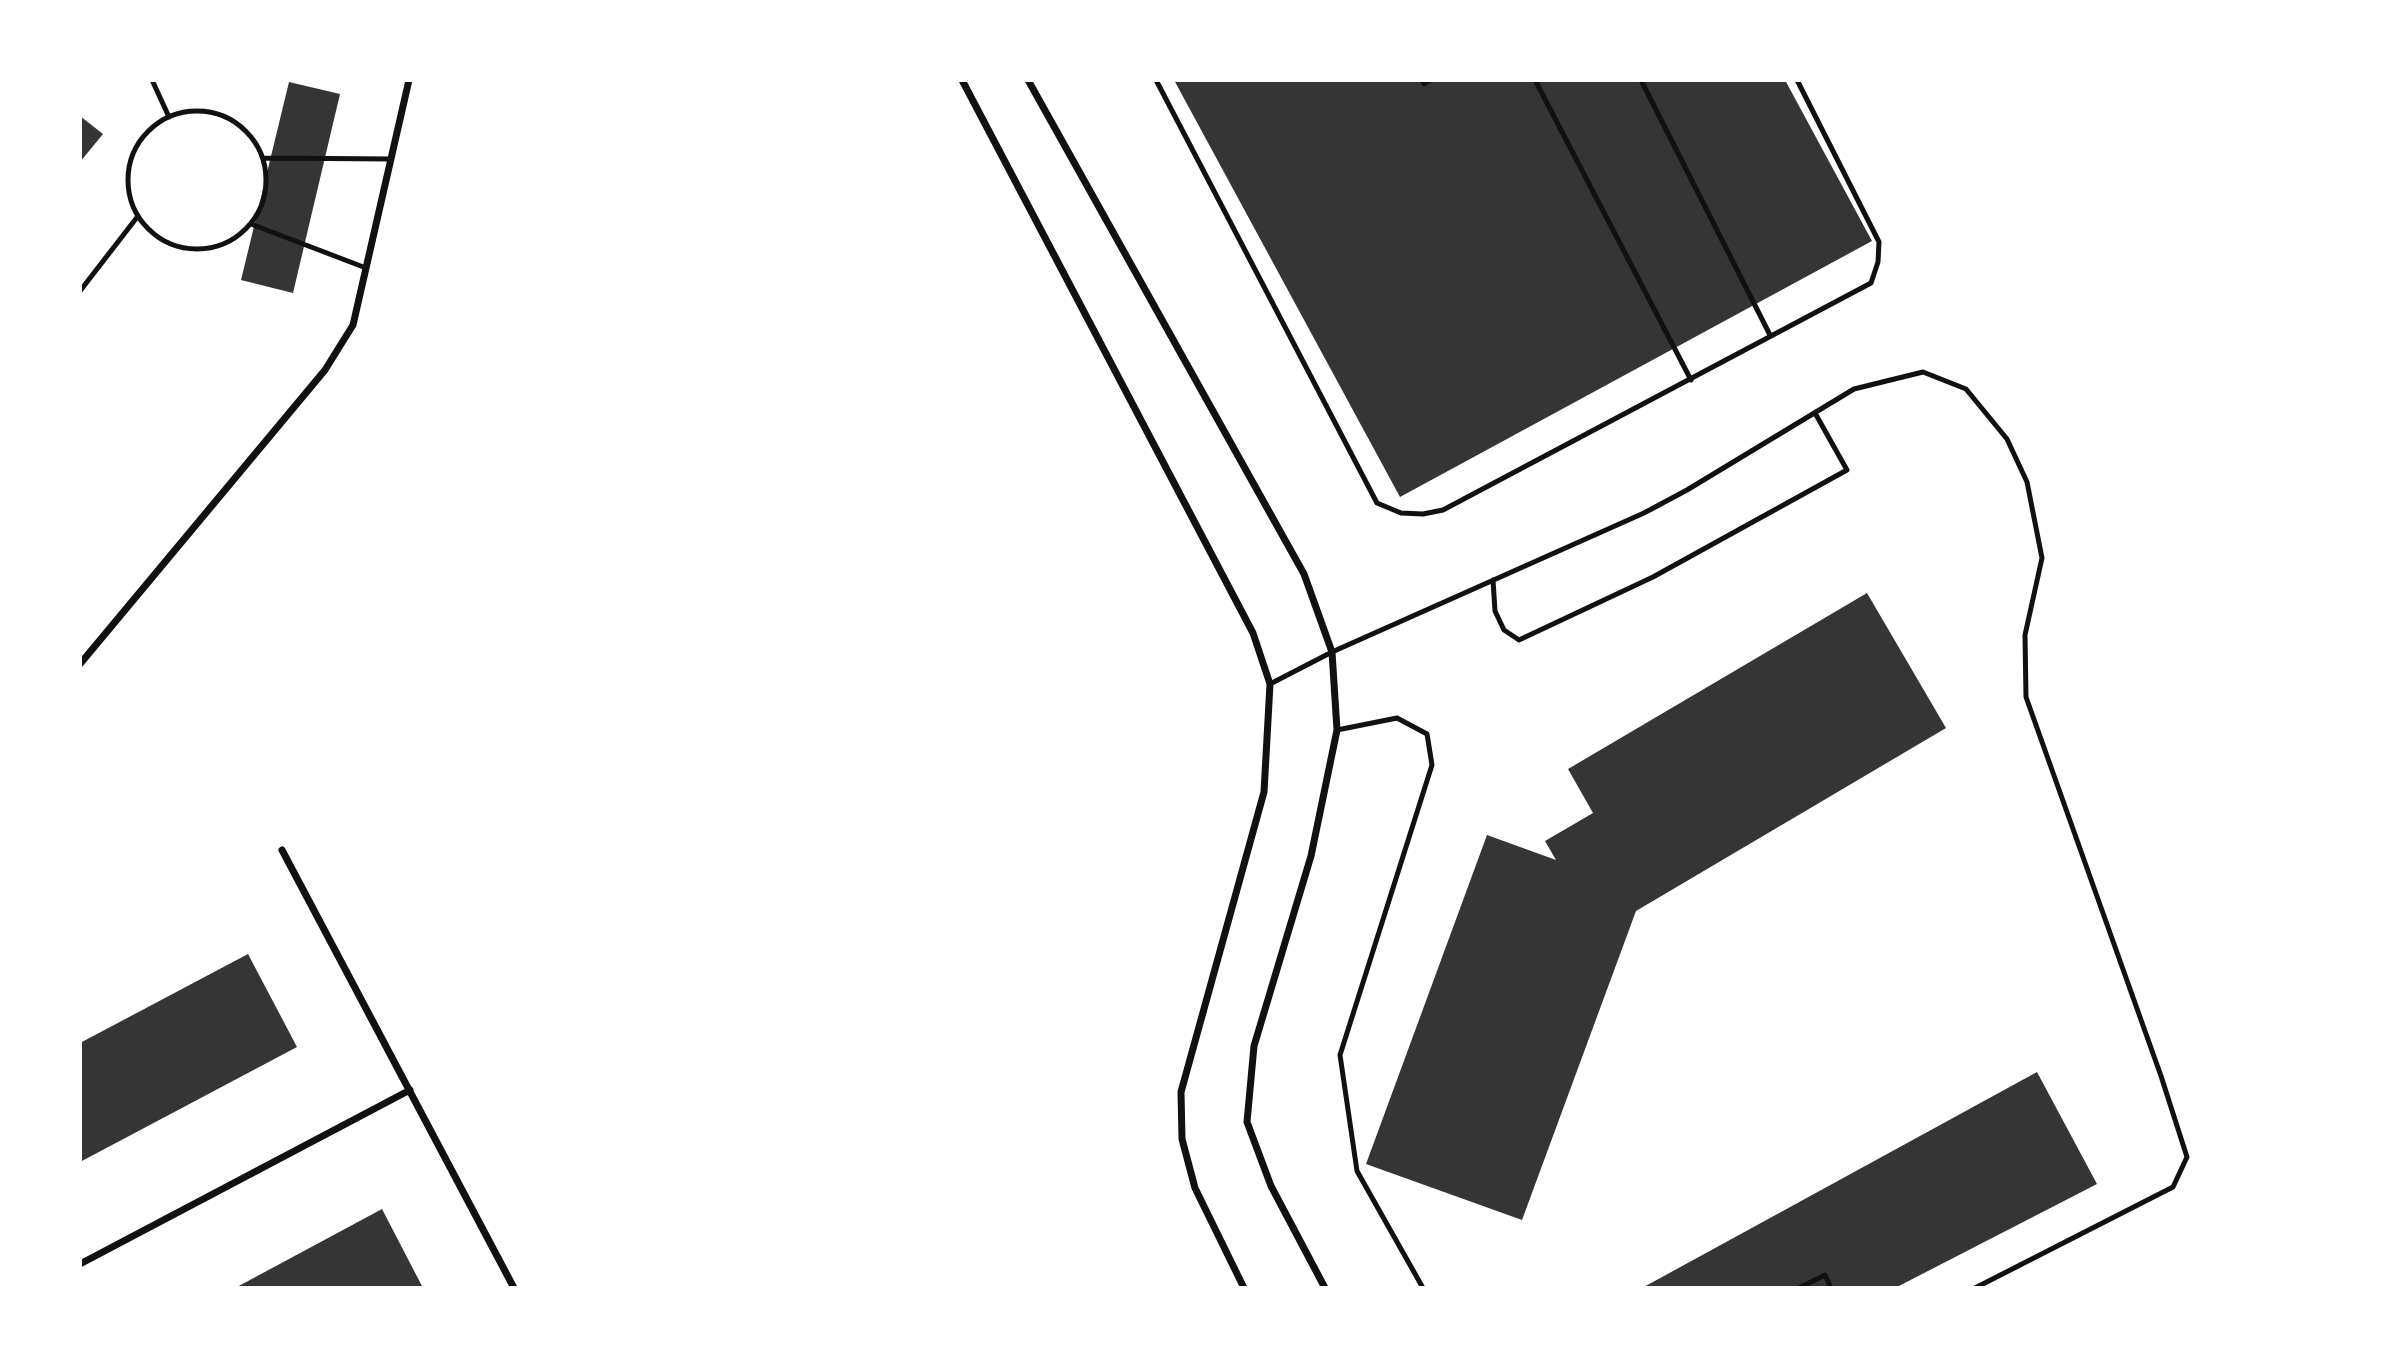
<!DOCTYPE html>
<html>
<head>
<meta charset="utf-8">
<style>
  body { margin:0 }
  #map { position:relative; width:2400px; height:1368px; overflow:hidden; background:#fff; font-family:"Noto Sans",sans-serif }
  canvas { display:block }
  .frame { position:absolute; inset:0; border:82px solid #fff; pointer-events:none }
</style>
</head>
<body>
<div id="map">
<canvas width="2400" height="1368"></canvas>
<div class="frame"></div>
</div>
<script>
const ctx = document.querySelector('canvas').getContext('2d');
ctx.lineJoin = 'round';
function fillPath(path, color) { ctx.fillStyle = color; ctx.fill(path, 'evenodd'); }
const poly = rows => new Path2D(rows.map(r => 'M' + r).join(''));
function strokePath(path, color, width, dash) { ctx.strokeStyle = color; ctx.lineWidth = width; ctx.lineCap = dash ? 'butt' : 'round'; ctx.setLineDash(dash || []); ctx.stroke(path); }
fillPath(poly([
  [1174,80,1785,80,1872,241,1400,497],
  [289,82,340,94,293,293,241,280],
  [80,116,103,134,80,162],
  [1867,593,1946,728,1636,911,1522,1220,1366,1164,1487,835,1556,860,1545,841,1593,813,1568,769],
  [248,954,297,1047,80,1162,80,1043],
  [2037,1072,2097,1184,1895,1288,1642,1288],
  [382,1209,423,1288,235,1288]
]), '#353535');
strokePath(poly([
  [152,80,169,117],
  [1156,80,1377,503,1401,513,1423,514,1443,510,1871,283,1878,262,1879,242,1797,80],
  [1422,80,1424,84,1430,80],
  [1535,80,1691,380],
  [1641,80,1770,335],
  '128 180a69 69 0 1 1 138 0a69 69 0 1 1-138 0Z',
  [264,158,391,159],
  [251,224,366,268],
  [80,291,138,216],
  [1493,580,1495,611,1504,630,1519,640,1653,577,1847,470,1815,413],
  [1270,684,1332,652,1644,513,1687,490,1854,389,1923,372,1966,389,2007,439,2027,482,2042,558,2025,635,2026,697,2161,1076,2187,1157,2173,1187,1975,1288],
  [1337,730,1397,718,1427,734,1432,765,1340,1055,1357,1171,1423,1288],
  [1799,1288,1825,1275,1831,1288]
]), '#111', 5);
strokePath(poly([
  [962,80,1253,633,1270,684,1264,792,1181,1092,1182,1139,1195,1188,1244,1288],
  [1028,80,1304,574,1332,652,1337,730,1311,856,1254,1046,1247,1122,1271,1186,1325,1288],
  [80,664,325,370,353,325,409,80],
  [282,850,514,1288],
  [80,1264,410,1090]
]), '#111', 7);
</script>
</body>
</html>
